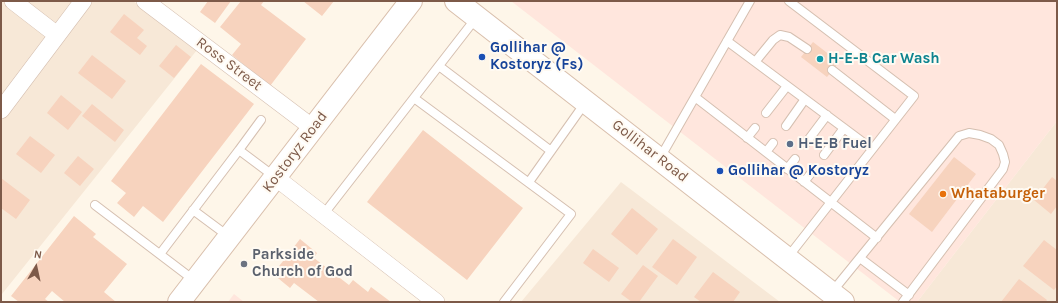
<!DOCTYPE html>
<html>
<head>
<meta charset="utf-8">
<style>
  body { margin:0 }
  #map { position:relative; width:1058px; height:303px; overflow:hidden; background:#fef6e9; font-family:Karla,sans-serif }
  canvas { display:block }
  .frame { position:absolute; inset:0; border:2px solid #7d5a49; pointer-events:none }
  .north { position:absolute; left:16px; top:247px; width:40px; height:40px; -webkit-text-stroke:3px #fffaf2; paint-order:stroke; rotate:9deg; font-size:11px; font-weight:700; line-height:16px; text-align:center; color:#7d5a49 }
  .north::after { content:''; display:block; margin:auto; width:14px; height:18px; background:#7d5a49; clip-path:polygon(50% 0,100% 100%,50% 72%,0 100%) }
</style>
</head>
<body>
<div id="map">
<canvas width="1058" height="303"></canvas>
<div class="frame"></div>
<div class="north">N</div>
</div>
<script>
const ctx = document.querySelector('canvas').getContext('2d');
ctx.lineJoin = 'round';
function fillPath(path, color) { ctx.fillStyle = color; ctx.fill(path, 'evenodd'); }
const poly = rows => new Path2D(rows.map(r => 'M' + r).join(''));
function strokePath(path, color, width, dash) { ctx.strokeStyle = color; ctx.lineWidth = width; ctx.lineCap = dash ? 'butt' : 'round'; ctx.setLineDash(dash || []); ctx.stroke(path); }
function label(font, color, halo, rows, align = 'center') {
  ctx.font = font + ' Karla,sans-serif'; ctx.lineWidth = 4; ctx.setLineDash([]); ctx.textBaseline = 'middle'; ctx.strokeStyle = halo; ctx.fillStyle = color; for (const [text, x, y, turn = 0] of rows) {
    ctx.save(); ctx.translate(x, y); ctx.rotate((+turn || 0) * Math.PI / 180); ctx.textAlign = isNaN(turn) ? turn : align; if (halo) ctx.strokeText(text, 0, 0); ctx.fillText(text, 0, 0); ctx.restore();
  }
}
fillPath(poly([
  [1,1,133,1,197,50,2,294,1,293],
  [1057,121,1057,302,917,302],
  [621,182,780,302,521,302]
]), '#f7e8d7');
fillPath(poly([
  [511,1,1057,1,1057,121,917,302,900,302],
  [234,294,244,302,228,302]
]), '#ffe6dd');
fillPath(poly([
  [208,1,231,1,215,23,200,12],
  [241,1,264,1,261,5,306,39,270,86,232,55,241,44,220,27],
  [303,1,334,1,322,16],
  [124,14,144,30,137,38,147,46,140,55,110,32],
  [813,42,839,62,827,77,801,57],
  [176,45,191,57,174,78,159,66],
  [92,55,126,81,112,99,78,73],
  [201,64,254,104,163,222,143,206,134,217,117,203,126,193,111,181],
  [61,95,82,112,68,130,47,113],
  [92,104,124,130,115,142,82,116],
  [423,130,523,208,467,280,367,202],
  [30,136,55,155,41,173,16,154],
  [78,156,94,169,80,186,64,173],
  [954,157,976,174,932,232,909,214],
  [1052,177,1057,181,1057,206,1051,214,1034,200],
  [1,178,30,200,16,219,1,208],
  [632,208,658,229,637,255,611,234],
  [74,216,96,234,93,237,127,264,104,292,116,302,65,302,52,291,45,299,49,302,19,302,11,296],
  [300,239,317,253,314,258,349,285,353,280,368,292,371,287,391,302,319,302,294,283,290,288,273,274],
  [673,239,697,257,677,285,652,267],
  [1044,240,1057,250,1057,286,1054,290,1023,266],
  [593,249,619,268,609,282,583,263],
  [643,265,658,276,639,302,632,302,621,294],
  [713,272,740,292,733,302,701,302,694,297],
  [1019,279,1047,300,1046,302,1001,302]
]), '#f7d3be');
const service = poly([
  [727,41,872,149],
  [755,62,773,40,780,35,789,37,807,49],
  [439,66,551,151],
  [832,70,895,119],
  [695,97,877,238],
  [414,98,571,214,504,302],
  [766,113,787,86],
  [786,126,805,99],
  [747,138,755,128],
  [806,143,827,115],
  [239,150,261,120],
  [766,152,773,143],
  [824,155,844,128],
  [660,158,750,1],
  [787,169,795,159],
  [529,182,585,103],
  [804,182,812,172],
  [95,205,195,281],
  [193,210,228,236],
  [323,215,476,18],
  [160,254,239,150,275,177],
  [788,257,914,96,789,1],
  [860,258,909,295],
  [832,292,959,136,969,133,980,135,991,139,999,145,1003,154,1005,162,1003,169,903,302]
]);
const minor = poly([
  [13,1,57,35],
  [145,1,313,128],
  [1,110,83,1],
  [275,177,436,302]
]);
const secondary = poly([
  [456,1,843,302],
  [179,302,411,1]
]);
strokePath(service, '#d5bfb0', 10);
strokePath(minor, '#d5bfb0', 18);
strokePath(secondary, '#d9bfac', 24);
strokePath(service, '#fff', 8);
strokePath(minor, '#fff', 17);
strokePath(secondary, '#fff', 22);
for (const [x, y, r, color] of [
  [482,57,4,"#1a4fb4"],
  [820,59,4,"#0f9aa8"],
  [790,144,4,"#5c6f8a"],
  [720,171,4,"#1a4fb4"],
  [943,194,4,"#e8710a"],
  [244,264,4,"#6b7280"]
]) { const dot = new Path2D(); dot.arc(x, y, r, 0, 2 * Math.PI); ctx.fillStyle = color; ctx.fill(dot); strokePath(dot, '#fffaf2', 1.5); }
label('bold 15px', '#164399', '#fffaf2', [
  ["Gollihar @",490,48],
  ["Kostoryz (Fs)",490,65],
  ["Gollihar @ Kostoryz",728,171]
], 'left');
label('bold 15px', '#0d838f', '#fffaf2', [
  ["H-E-B Car Wash",828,59]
], 'left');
label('15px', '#7d5a49', '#fffaf2', [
  ["Ross Street",229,64,37],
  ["Gollihar Road",650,151,38],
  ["Kostoryz Road",295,152,-53]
]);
label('bold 15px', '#4e5e75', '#fffaf2', [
  ["H-E-B Fuel",798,144]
], 'left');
label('bold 15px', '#c56008', '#fffaf2', [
  ["Whataburger",951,194]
], 'left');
label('bold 15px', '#5b616d', '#fffaf2', [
  ["Parkside",252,255],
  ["Church of God",252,272]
], 'left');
</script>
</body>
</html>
